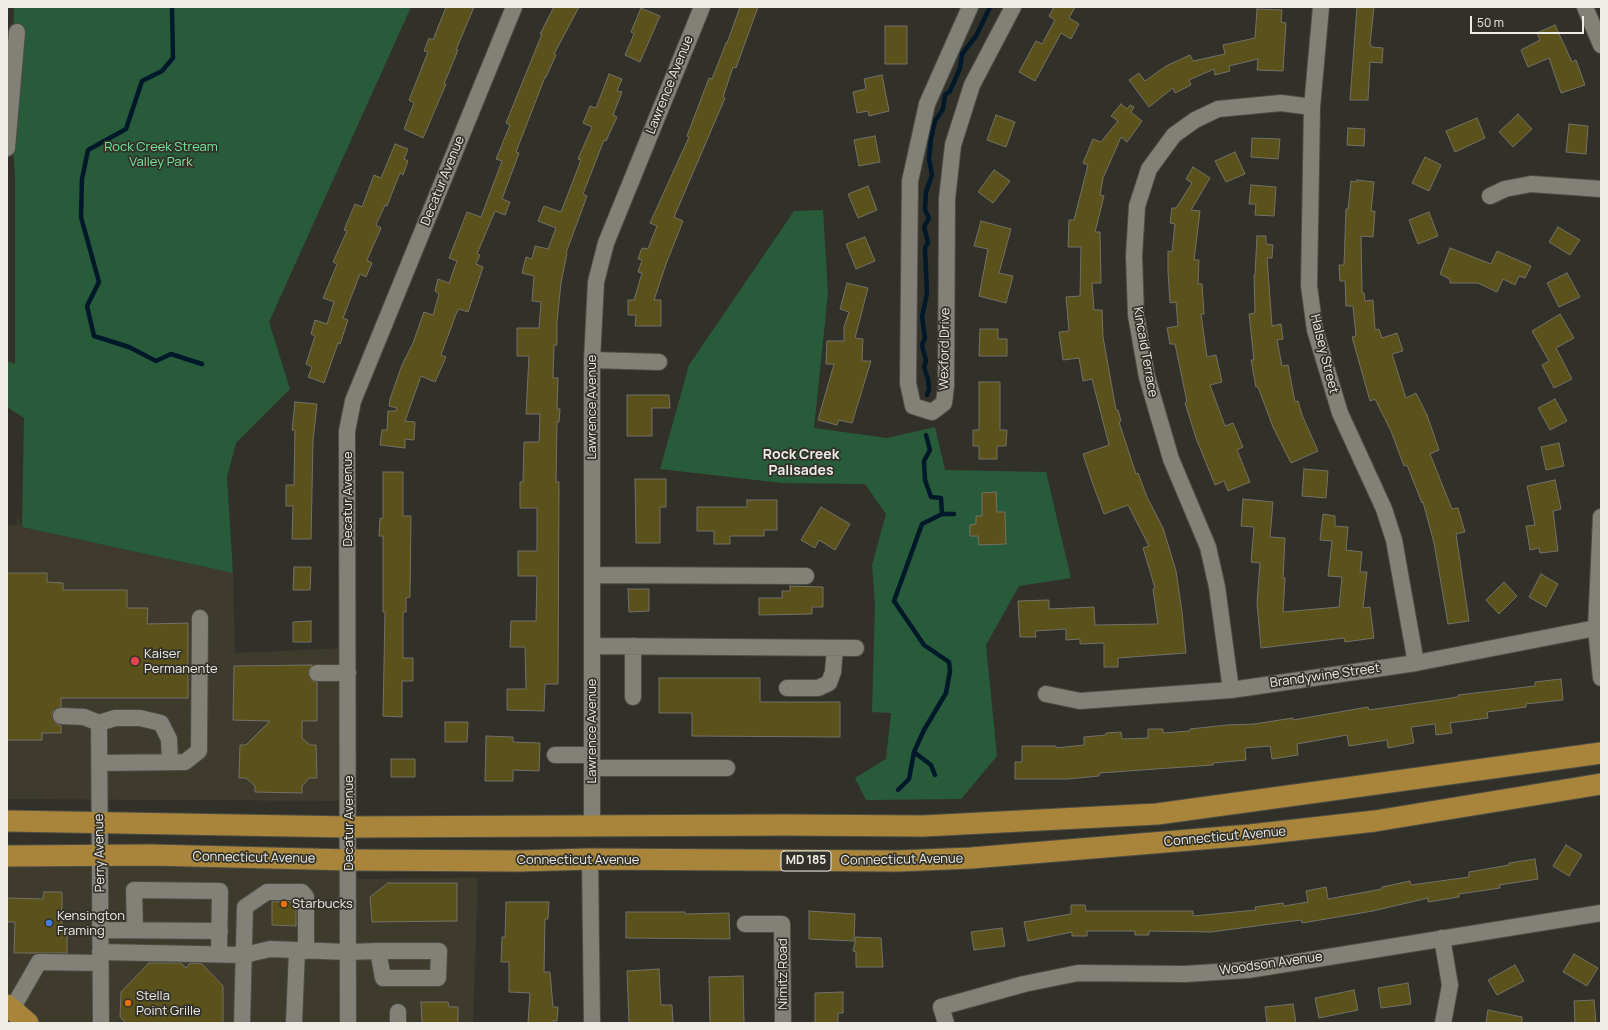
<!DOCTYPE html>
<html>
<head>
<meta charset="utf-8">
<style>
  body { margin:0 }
  #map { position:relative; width:1608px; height:1030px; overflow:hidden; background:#323129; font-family:Manrope,sans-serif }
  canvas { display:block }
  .frame { position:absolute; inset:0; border:8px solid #edece7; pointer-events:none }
  .scale { position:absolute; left:1470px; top:16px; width:114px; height:18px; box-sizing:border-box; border:2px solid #edece7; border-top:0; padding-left:5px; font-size:12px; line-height:14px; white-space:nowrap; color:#edece7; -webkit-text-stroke:3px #323129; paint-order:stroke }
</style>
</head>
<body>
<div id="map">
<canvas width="1608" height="1030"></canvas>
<div class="frame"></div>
<div class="scale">50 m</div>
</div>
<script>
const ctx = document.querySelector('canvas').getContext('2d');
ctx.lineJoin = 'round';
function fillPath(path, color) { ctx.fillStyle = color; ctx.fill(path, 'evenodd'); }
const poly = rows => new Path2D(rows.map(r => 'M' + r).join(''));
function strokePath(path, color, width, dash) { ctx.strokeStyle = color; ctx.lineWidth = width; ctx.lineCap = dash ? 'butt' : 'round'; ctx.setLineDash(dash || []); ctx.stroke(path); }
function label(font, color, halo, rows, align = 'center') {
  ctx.font = font + ' Manrope,sans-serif'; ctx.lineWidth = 3.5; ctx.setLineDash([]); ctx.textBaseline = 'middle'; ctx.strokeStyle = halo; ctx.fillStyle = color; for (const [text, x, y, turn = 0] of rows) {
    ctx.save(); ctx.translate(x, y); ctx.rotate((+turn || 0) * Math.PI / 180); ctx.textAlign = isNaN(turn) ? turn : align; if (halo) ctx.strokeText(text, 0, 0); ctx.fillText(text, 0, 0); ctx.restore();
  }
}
fillPath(poly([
  [17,516,22,527,233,573,235,653,348,648,349,801,7,799,7,524,17,526],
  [7,856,349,860,347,1023,7,1023],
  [478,878,473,1023,349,1023,354,879]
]), '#3e3b2d');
fillPath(poly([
  [14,7,411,7,269,322,290,389,236,443,227,477,233,573,22,527,24,418,7,407,7,361,15,364,15,176,11,119],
  [823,210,828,293,814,428,887,438,935,427,945,470,1046,472,1071,578,1019,586,986,645,997,756,961,799,866,800,855,778,886,759,891,713,872,712,875,604,872,565,886,514,865,484,782,483,660,469,689,365,794,211]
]), '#285b3a');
strokePath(poly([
  [172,7,173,58,162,71,142,81,126,129,88,150,82,179,81,217,99,282,87,306,94,336,129,347,156,361,171,354,202,364],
  [927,395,929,389,928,379,924,367,926,361,922,345,925,338,922,317,927,293,925,248,928,242,924,227,929,218,925,210,926,192,932,175,929,159,931,139,935,121,943,109,945,95,950,91,960,68,962,54,976,36,990,7],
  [926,435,930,450,924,461,925,480,931,497,941,498,942,514,954,514],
  [935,775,931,765,914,752,924,730,946,693,950,671,949,662,924,645,894,601,922,524,942,514],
  [898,790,909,779,914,752]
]), '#00192a', 4.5);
const building = poly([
  [446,7,474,7,456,50,458,50,444,84,446,84,423,138,404,129,414,103,409,100,428,52,424,51,429,38,433,40,446,7],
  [554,7,579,7,554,54,556,55,546,77,545,77,516,152,519,153,502,199,510,202,505,215,495,211,477,254,480,255,476,264,483,267,468,312,459,309,456,314,441,355,446,357,435,382,421,376,405,421,415,422,414,440,405,439,405,448,380,445,382,430,387,430,388,411,396,411,397,408,389,406,390,399,402,365,413,343,424,312,433,315,439,294,435,291,438,279,449,283,457,261,449,258,467,212,481,217,502,161,496,159,510,125,506,123,542,34,540,34,554,7],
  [740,7,758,7,736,68,733,67,723,97,725,98,674,217,683,221,666,264,654,300,661,300,661,326,635,326,636,315,628,315,628,300,634,300,642,273,638,272,642,260,638,259,642,248,648,249,657,226,650,223,689,137,687,136,709,78,712,79,726,43,727,43,740,7],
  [1054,7,1075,7,1069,18,1079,24,1071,39,1061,33,1035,81,1019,72,1036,41,1042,44,1055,20,1049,16,1054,7],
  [1357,7,1374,7,1370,44,1372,47,1383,48,1382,63,1370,62,1368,100,1350,100,1357,7],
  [641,8,660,16,640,62,625,55,634,34,631,32,641,8],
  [1257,9,1282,10,1281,22,1286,23,1283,71,1257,70,1258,59,1229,66,1230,71,1215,75,1214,69,1189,80,1191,85,1175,93,1173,88,1149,107,1129,80,1139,73,1145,81,1166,66,1190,55,1193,61,1225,54,1223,45,1255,38,1257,9],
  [1555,25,1572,62,1576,60,1585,85,1561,93,1549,58,1528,67,1521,50,1540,40,1537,33,1555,25],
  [885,26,907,26,907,64,885,64,885,26],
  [609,74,622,79,617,91,622,92,613,115,617,117,606,141,604,140,583,194,587,196,566,253,567,253,561,283,557,322,557,345,554,345,553,378,558,378,557,409,560,409,559,422,557,422,556,482,559,482,558,684,545,684,544,711,507,710,507,689,526,689,525,647,510,647,511,621,536,621,537,576,518,576,518,551,537,551,537,508,520,508,520,482,523,482,524,442,539,442,540,414,526,414,529,356,517,356,517,328,539,328,541,302,532,301,534,276,522,273,526,257,532,259,535,246,548,249,556,228,538,221,544,206,561,212,581,160,578,159,592,127,583,123,590,106,596,108,609,74],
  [882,75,889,111,869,116,868,111,857,113,853,92,866,89,864,79,882,75],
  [1121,104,1127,109,1130,105,1134,107,1131,112,1142,121,1127,142,1121,137,1103,178,1100,195,1104,196,1095,232,1100,232,1101,283,1092,283,1094,310,1102,310,1103,337,1116,410,1118,410,1121,421,1119,422,1136,474,1138,473,1147,497,1163,528,1176,571,1182,612,1186,653,1118,658,1118,667,1104,667,1104,643,1080,644,1080,639,1066,640,1066,629,1035,631,1036,637,1020,637,1018,601,1049,600,1049,609,1094,607,1095,625,1158,624,1153,589,1155,588,1143,548,1149,546,1128,505,1104,514,1091,479,1083,454,1109,445,1092,379,1083,381,1079,358,1063,360,1059,332,1069,331,1066,297,1080,296,1081,247,1068,247,1069,220,1074,220,1088,165,1083,163,1093,139,1101,142,1118,121,1111,116,1121,104],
  [1518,114,1532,129,1513,147,1499,132,1518,114],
  [996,115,1015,122,1006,147,987,140,996,115],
  [1477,118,1485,138,1455,152,1446,131,1477,118],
  [1569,124,1588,126,1586,154,1566,152,1569,124],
  [1348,128,1365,129,1364,146,1347,145,1348,128],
  [875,136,880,162,859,166,854,140,875,136],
  [1252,138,1280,139,1278,159,1251,157,1252,138],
  [395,144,408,149,404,159,408,161,403,175,400,173,387,206,385,205,376,225,381,228,367,260,372,263,366,277,360,274,343,318,348,320,340,344,338,343,324,383,308,377,312,367,306,364,315,336,311,334,315,320,327,324,334,302,323,298,337,264,333,262,347,231,344,230,355,204,362,207,374,175,381,178,395,144],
  [1235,152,1245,174,1226,182,1215,161,1235,152],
  [1425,157,1441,165,1429,191,1412,183,1425,157],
  [1193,167,1210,178,1191,210,1200,211,1194,260,1199,260,1198,284,1202,284,1204,314,1201,314,1207,357,1216,355,1222,382,1210,385,1225,426,1233,423,1243,447,1237,450,1250,482,1228,491,1224,481,1215,485,1196,438,1185,403,1187,402,1175,344,1170,344,1167,328,1178,326,1176,302,1170,303,1168,272,1168,251,1172,252,1175,224,1170,223,1172,208,1176,208,1192,183,1186,179,1193,167],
  [994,170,1010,181,993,203,978,192,994,170],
  [1357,180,1374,182,1371,211,1375,211,1373,237,1361,236,1362,293,1364,293,1365,301,1373,300,1375,330,1379,329,1382,338,1397,333,1403,351,1392,354,1406,398,1416,393,1427,415,1439,450,1430,454,1452,509,1458,508,1465,532,1456,534,1469,621,1448,624,1434,543,1423,502,1422,503,1407,465,1404,466,1391,431,1375,399,1370,401,1352,337,1356,336,1353,306,1346,306,1345,281,1340,281,1339,265,1344,265,1346,209,1348,209,1351,181,1357,182,1357,180],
  [1251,185,1276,187,1274,216,1255,215,1256,204,1249,204,1251,185],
  [868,186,877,210,858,218,848,194,868,186],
  [1429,212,1438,236,1418,244,1409,220,1429,212],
  [981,221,1011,229,999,273,1013,276,1006,303,979,296,988,249,974,246,981,221],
  [1558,227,1580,240,1570,255,1549,242,1558,227],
  [1257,236,1266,236,1266,244,1273,245,1272,258,1267,258,1272,326,1281,324,1283,339,1277,340,1282,366,1288,365,1295,402,1298,401,1302,415,1318,451,1291,463,1273,427,1258,387,1256,387,1251,360,1254,360,1249,314,1255,313,1254,275,1255,275,1257,236],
  [865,237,875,261,856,269,846,244,865,237],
  [1450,248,1491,264,1497,251,1531,266,1525,278,1519,276,1515,285,1503,279,1497,292,1478,283,1450,283,1450,279,1440,274,1450,248],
  [1567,273,1580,297,1559,307,1547,283,1567,273],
  [847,283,868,288,855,338,863,339,862,361,871,361,852,423,839,420,837,425,818,420,834,364,826,364,827,341,844,341,844,327,849,312,840,309,847,283],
  [1560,314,1574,338,1556,348,1572,379,1554,388,1542,365,1549,361,1532,331,1560,314],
  [980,329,998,329,998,339,1007,339,1007,356,979,356,980,329],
  [979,382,1000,382,1000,430,1007,430,1006,446,997,446,997,459,979,459,979,446,973,446,973,430,979,430,979,382],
  [627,395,669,395,670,408,652,408,652,436,627,436,627,395],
  [1555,399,1567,421,1550,430,1538,408,1555,399],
  [295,402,317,404,313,441,311,539,292,539,293,506,286,506,286,485,294,485,295,430,292,430,295,402],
  [1559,443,1564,466,1546,470,1541,447,1559,443],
  [1304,469,1328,471,1326,498,1302,496,1304,469],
  [383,472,403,472,403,516,411,516,410,597,406,598,406,612,403,612,403,658,413,658,413,681,402,681,402,717,383,716,385,612,383,612,383,536,379,536,380,518,383,519,383,472],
  [635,479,666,479,666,507,660,507,660,543,636,543,635,479],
  [1555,480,1561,509,1553,511,1558,551,1540,553,1539,548,1530,550,1526,526,1535,525,1527,486,1555,480],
  [996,492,997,512,1005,512,1006,544,979,545,978,536,970,536,970,525,976,524,976,516,982,516,982,493,996,492],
  [1243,499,1273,502,1270,537,1285,538,1283,578,1285,578,1283,612,1339,607,1342,577,1328,576,1332,541,1320,540,1323,514,1335,516,1335,526,1348,527,1346,550,1362,552,1360,572,1367,572,1363,608,1370,607,1374,638,1345,642,1344,638,1261,648,1257,603,1260,563,1251,562,1254,527,1241,526,1243,499],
  [747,500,777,500,777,530,764,530,764,536,730,536,730,544,714,544,714,531,697,531,697,507,747,507,747,500],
  [821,507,850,524,835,550,819,540,815,548,801,540,821,507],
  [294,567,311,567,310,590,293,590,294,567],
  [7,573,47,573,47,582,63,583,63,590,127,590,127,608,148,608,147,624,188,623,188,698,61,698,61,707,53,711,52,716,56,724,61,726,61,733,42,733,42,740,7,740,7,573],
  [1541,574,1558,584,1546,607,1529,597,1541,574],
  [1504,582,1517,596,1499,614,1486,600,1504,582],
  [790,586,823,587,823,607,812,607,812,614,759,615,759,598,782,598,782,591,790,591,790,586],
  [628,589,649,589,649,611,629,612,628,589],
  [311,621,311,642,293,642,293,622,311,621],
  [312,665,308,673,312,681,317,682,317,721,302,721,302,738,310,745,316,745,317,778,309,778,302,786,302,793,255,792,255,786,246,778,239,778,240,745,246,745,270,721,233,720,234,666,312,665],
  [659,678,760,678,760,702,840,702,840,737,692,736,692,713,659,713,659,678],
  [1561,679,1563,700,1526,704,1526,707,1487,712,1488,718,1450,723,1452,733,1436,735,1435,724,1411,727,1414,743,1388,748,1387,740,1349,746,1347,735,1297,744,1298,755,1272,759,1270,746,1245,748,1246,760,1213,763,1213,765,1099,773,1099,776,1068,779,1015,779,1015,762,1022,762,1022,746,1056,746,1056,748,1084,745,1084,737,1106,735,1106,733,1121,732,1122,739,1148,738,1148,729,1163,729,1163,733,1190,731,1190,729,1227,725,1254,724,1293,718,1293,720,1368,707,1369,710,1458,697,1458,695,1535,686,1535,682,1561,679],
  [445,722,468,722,467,742,445,742,445,722],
  [486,736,513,737,513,742,540,743,539,771,513,770,513,781,485,781,486,736],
  [391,759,415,759,415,777,391,777,391,759],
  [1566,845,1582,855,1569,876,1553,866,1566,845],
  [1535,859,1538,879,1499,885,1500,888,1459,894,1459,897,1428,902,1428,898,1373,911,1302,923,1301,920,1211,932,1149,931,1149,935,1135,935,1135,931,1087,931,1087,936,1072,936,1072,932,1028,941,1024,922,1071,914,1071,905,1085,905,1086,911,1193,911,1193,916,1256,910,1255,907,1283,903,1284,906,1308,902,1306,891,1326,887,1328,899,1382,889,1382,887,1410,881,1411,885,1469,877,1469,872,1509,865,1509,863,1535,859],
  [388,883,457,883,457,921,372,922,370,897,388,883],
  [44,892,62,892,62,931,67,931,67,953,14,953,15,922,7,922,7,898,43,899,44,892],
  [272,902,296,902,296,926,272,925,272,902],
  [506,902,549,902,548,919,545,919,544,972,550,972,553,1007,558,1007,557,1021,553,1021,553,1023,528,1023,530,993,509,992,509,962,501,962,502,937,505,937,506,902],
  [809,911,855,914,854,941,809,939,809,911],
  [626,912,685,912,685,914,729,913,730,939,626,938,626,912],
  [1002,928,1005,946,974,950,971,932,1002,928],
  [856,937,881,938,883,967,856,967,856,952,853,951,856,937],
  [1574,954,1598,968,1587,986,1563,972,1574,954],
  [149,963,181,963,186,968,190,963,202,964,223,986,223,1023,126,1023,120,1017,121,992,149,963],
  [1515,965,1524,981,1497,995,1488,980,1515,965],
  [659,969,661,1005,672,1005,673,1023,629,1023,627,971,659,969],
  [743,976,744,1023,710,1023,709,977,743,976],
  [1408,983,1411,1004,1381,1008,1378,988,1408,983],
  [1354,990,1358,1010,1319,1018,1315,998,1354,990],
  [843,992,843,1013,838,1013,838,1023,815,1023,815,993,843,992],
  [1594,1000,1596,1023,1575,1023,1574,1001,1594,1000],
  [421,1002,448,1002,449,1007,458,1007,458,1023,422,1023,421,1002],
  [1293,1004,1296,1023,1267,1023,1265,1007,1293,1004],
  [1488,1010,1522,1017,1522,1023,1486,1023,1488,1010]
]);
fillPath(building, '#5b511b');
strokePath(building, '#737168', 1);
const minor = poly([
  [970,7,927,104,910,181,908,383,913,406,932,412,944,403,946,386,947,199,953,145,972,85,1013,7],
  [1321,7,1312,107,1309,286,1315,330,1340,413,1384,509,1394,540,1416,663],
  [1585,7,1601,45],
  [7,148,17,32],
  [1490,196,1505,189,1531,184,1601,189],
  [592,360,659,362],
  [1601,517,1596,629,1601,678],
  [592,575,806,576],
  [592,646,856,648],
  [317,673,348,673],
  [787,688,818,688,829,683,833,672,835,648],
  [1231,690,1217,587,1208,547,1171,459,1147,377,1136,315,1134,256,1137,206,1149,169,1174,135,1195,120,1218,109,1281,103,1312,107],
  [1046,694,1080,701,1231,690,1416,663,1601,627],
  [633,697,633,646],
  [61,716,84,717,99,723],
  [99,723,101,1023],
  [99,723,115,718,140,718,161,723,169,739,170,762],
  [555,755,592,755],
  [99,763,185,762,199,751,200,618],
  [592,768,727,768],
  [592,826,592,360,596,282,606,243,702,7],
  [590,859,592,1023],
  [745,924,782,924,783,1023],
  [100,930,220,931],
  [135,930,134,890,220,891,219,954],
  [1442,938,1450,985,1443,1023],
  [100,952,244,955,270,949,348,952,378,951,439,951,438,978,383,978,378,951],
  [12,1009,39,962,100,963],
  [398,1012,398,1023],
  [242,1023,245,907,267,892,302,892,306,897,306,951],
  [294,1023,297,950],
  [348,1023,347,431,353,401,514,7],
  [946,1023,941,1007,1024,984,1078,973,1185,974,1248,970,1601,913]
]);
const major = poly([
  [7,821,349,827,787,825,923,826,1157,814,1601,753],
  [7,856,152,855,349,860,519,861,590,859,898,861,971,858,1250,835,1375,821,1601,784],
  [7,1005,28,1023]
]);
strokePath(minor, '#4d4c45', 18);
strokePath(major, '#4d4c45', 23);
strokePath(minor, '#828177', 16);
strokePath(major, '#a9853b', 21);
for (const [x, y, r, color] of [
  [135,661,5,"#e0444e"],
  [284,904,4,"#e8710a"],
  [49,923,4,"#3f7fe0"],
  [128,1003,4,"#e8710a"]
]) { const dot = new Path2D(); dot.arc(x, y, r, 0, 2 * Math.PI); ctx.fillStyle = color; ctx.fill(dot); strokePath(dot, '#323129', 1.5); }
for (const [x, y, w] of [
  [806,861,50]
]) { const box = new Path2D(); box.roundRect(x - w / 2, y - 10, w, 20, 3); ctx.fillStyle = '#323129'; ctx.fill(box); strokePath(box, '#edece7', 1); }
label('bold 12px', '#edece7', null, [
  ["MD 185",806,861]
]);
label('13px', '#edece7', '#323129', [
  ["Lawrence Avenue",670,85,-68],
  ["Decatur Avenue",443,181,-68],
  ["Wexford Drive",945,349,-89],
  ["Kincaid Terrace",1145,352,80],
  ["Halsey Street",1324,354,76],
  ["Lawrence Avenue",592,407,-90],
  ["Decatur Avenue",348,499,-90],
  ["Brandywine Street",1325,676,-8],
  ["Lawrence Avenue",592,731,-90],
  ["Decatur Avenue",349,823,-90],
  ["Connecticut Avenue",1225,837,-5],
  ["Perry Avenue",100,853,-91],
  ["Connecticut Avenue",254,858,1],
  ["Connecticut Avenue",578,860],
  ["Connecticut Avenue",902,860,-1],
  ["Woodson Avenue",1271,964,-8],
  ["Nimitz Road",783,974,-90]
]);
label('13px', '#74e99c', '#323129', [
  ["Rock Creek Stream",161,147],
  ["Valley Park",161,162]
]);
label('13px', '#edece7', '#323129', [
  ["Kaiser",144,654],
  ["Permanente",144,669],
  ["Starbucks",292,904],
  ["Kensington",57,916],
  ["Framing",57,931],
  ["Stella",136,996],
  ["Point Grille",136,1011]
], 'left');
label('bold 14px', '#edece7', '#323129', [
  ["Rock Creek",801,455],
  ["Palisades",801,471]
]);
</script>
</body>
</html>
